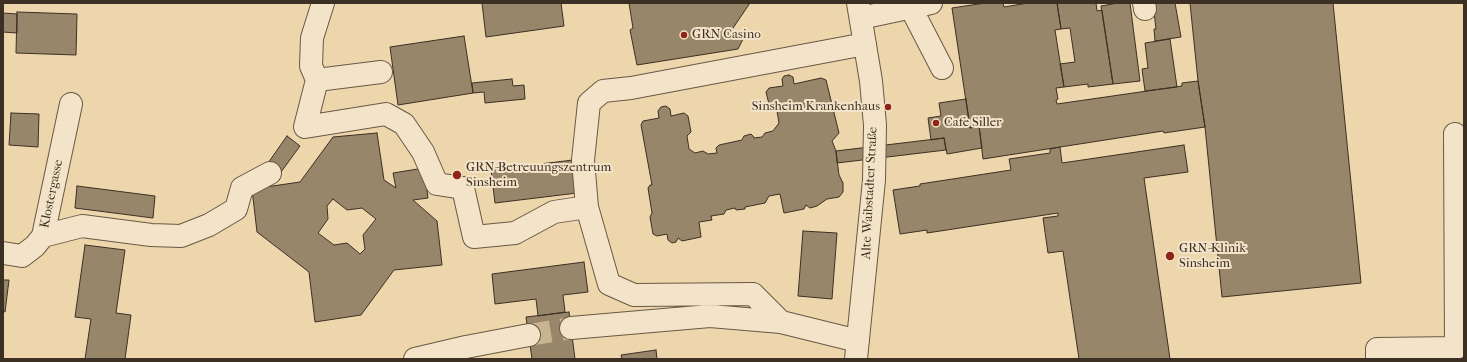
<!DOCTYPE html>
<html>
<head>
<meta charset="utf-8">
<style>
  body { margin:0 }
  #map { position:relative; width:1467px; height:362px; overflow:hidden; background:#edd5ac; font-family:"IM FELL French Canon",serif }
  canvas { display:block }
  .frame { position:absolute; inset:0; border:4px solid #3b3023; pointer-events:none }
</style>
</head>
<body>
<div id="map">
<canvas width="1467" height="362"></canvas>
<div class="frame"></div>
</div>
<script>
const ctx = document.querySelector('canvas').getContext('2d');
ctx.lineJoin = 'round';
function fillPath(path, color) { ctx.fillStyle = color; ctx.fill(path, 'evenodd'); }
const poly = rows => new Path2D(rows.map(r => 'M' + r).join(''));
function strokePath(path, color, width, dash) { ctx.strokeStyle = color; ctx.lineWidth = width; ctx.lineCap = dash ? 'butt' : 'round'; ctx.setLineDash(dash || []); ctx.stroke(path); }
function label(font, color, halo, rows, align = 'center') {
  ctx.font = font + ' "IM FELL French Canon",serif'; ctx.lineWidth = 4; ctx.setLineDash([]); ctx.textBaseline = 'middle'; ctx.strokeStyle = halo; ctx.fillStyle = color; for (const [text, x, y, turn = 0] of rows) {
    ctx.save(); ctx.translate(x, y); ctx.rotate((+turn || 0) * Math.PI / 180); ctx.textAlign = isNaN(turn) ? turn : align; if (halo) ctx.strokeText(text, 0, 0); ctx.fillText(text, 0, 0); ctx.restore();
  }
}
const building = poly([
  [482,3,561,3,564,26,486,37,482,3],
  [629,3,750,3,731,31,743,39,738,49,637,65,630,30,633,28,629,3],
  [985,3,1003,3,1004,7,1028,3,1057,3,1061,29,1055,30,1064,87,1056,88,1058,99,1056,100,1057,104,1182,86,1182,83,1198,81,1205,127,1164,133,1163,131,983,159,979,126,970,128,952,8,985,3],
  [1057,3,1096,3,1097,11,1102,10,1113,84,1088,87,1088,84,1064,87,1060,64,1075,62,1070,28,1061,29,1057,3],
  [1118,3,1130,3,1140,81,1113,84,1101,6,1118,3],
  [1153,3,1175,3,1181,37,1155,41,1154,29,1156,29,1153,3],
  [1190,3,1333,3,1361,283,1222,297,1205,127,1198,81,1190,3],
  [17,12,77,14,76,55,16,53,17,12],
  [3,13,17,14,17,33,3,32,3,13],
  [464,36,473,93,398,105,390,47,464,36],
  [1170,39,1177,87,1145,91,1142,69,1148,68,1145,43,1170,39],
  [789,75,793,77,794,84,821,78,826,80,839,133,832,141,836,151,839,175,843,183,843,192,839,197,827,199,817,206,810,208,806,205,804,209,784,213,780,194,769,196,765,203,745,207,745,209,736,210,735,208,726,210,724,214,711,216,712,220,699,222,701,237,682,241,678,238,676,242,672,243,668,240,667,234,657,236,653,234,650,217,652,213,648,188,650,185,652,185,641,125,643,121,659,118,658,111,661,107,666,106,670,109,671,116,684,113,688,116,691,132,687,136,689,149,695,153,703,151,708,154,717,153,716,148,719,145,742,140,744,136,751,134,753,136,754,138,762,137,765,133,773,131,779,123,777,111,775,111,770,108,766,92,769,88,783,86,782,79,784,76,789,75],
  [512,79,513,86,524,85,525,99,485,103,484,92,473,93,472,83,512,79],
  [966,99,970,128,979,126,982,148,947,154,944,138,931,140,928,118,941,116,939,103,966,99],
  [11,113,39,114,38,147,9,145,11,113],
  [377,133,384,180,396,188,393,173,424,168,428,198,413,200,437,221,442,265,394,270,361,315,315,322,309,272,257,232,252,189,300,182,333,137,377,133],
  [333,199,347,210,362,208,376,219,363,235,365,249,360,254,347,243,334,245,318,233,328,219,327,206,333,199],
  [287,136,300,146,281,172,268,163,287,136],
  [944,138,946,150,837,163,836,151,944,138],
  [1184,145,1188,172,1144,178,1170,359,1079,359,1063,251,1048,253,1043,218,1058,216,1058,213,927,233,927,230,900,234,893,190,920,186,920,184,1011,170,1009,159,1050,153,1050,149,1060,147,1062,163,1184,145],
  [573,160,577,193,495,203,491,170,573,160],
  [77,186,155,196,153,218,75,208,77,186],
  [803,231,837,233,832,299,798,296,803,231],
  [85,245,125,250,116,313,131,315,125,359,85,359,91,319,75,317,85,245],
  [584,262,588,292,563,295,565,312,538,316,536,299,495,304,492,274,584,262],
  [3,280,9,280,5,312,3,311,3,280],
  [569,312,575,359,532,359,526,317,569,312],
  [656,350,657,359,622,359,621,355,656,350]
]);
fillPath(building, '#98866a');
strokePath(building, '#3b3023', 1);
strokePath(poly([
  [529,335,571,328]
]), '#c9b491', 22, [22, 11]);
const minor = poly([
  [1144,3,1145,9],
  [911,8,942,68],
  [861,18,931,3],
  [381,72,317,80,305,127,386,114,404,124,423,152,437,184,463,188,474,237,515,233,554,212,587,207,583,160,589,103,603,91,631,88,865,44],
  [317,80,311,66,312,38,323,3],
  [587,207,609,284,634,295,753,294,781,322],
  [43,236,82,226,151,235,181,236,209,225,236,209,242,188,270,173],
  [3,253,22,256,35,246,43,236,71,104],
  [571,328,710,316,781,322,858,341],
  [415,359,466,347,529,335],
  [856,359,874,180,875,125,871,81,858,3],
  [1377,359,1377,349,1456,348,1455,134]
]);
strokePath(minor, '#685945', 24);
strokePath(minor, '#f3e4c9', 22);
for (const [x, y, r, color] of [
  [684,35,4,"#8f2418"],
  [888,107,4,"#8f2418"],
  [936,123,4,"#8f2418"],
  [457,175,5,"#8f2418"],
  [1170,256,5,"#8f2418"]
]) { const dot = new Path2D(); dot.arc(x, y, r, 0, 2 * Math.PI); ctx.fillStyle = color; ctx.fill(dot); strokePath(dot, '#f3e4c9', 1.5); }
label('13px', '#3b3023', '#f3e4c9', [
  ["GRN Casino",692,35],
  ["Sinsheim Krankenhaus",880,107,"right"],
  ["Cafe Siller",944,123],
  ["GRN-Betreuungszentrum",466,168],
  ["Sinsheim",466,183],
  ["GRN-Klinik",1179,249],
  ["Sinsheim",1179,264]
], 'left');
label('13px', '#3b3023', '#f3e4c9', [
  ["Alte Waibstadter Straße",870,193,-87],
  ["Klostergasse",52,194,-78]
]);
</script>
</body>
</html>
